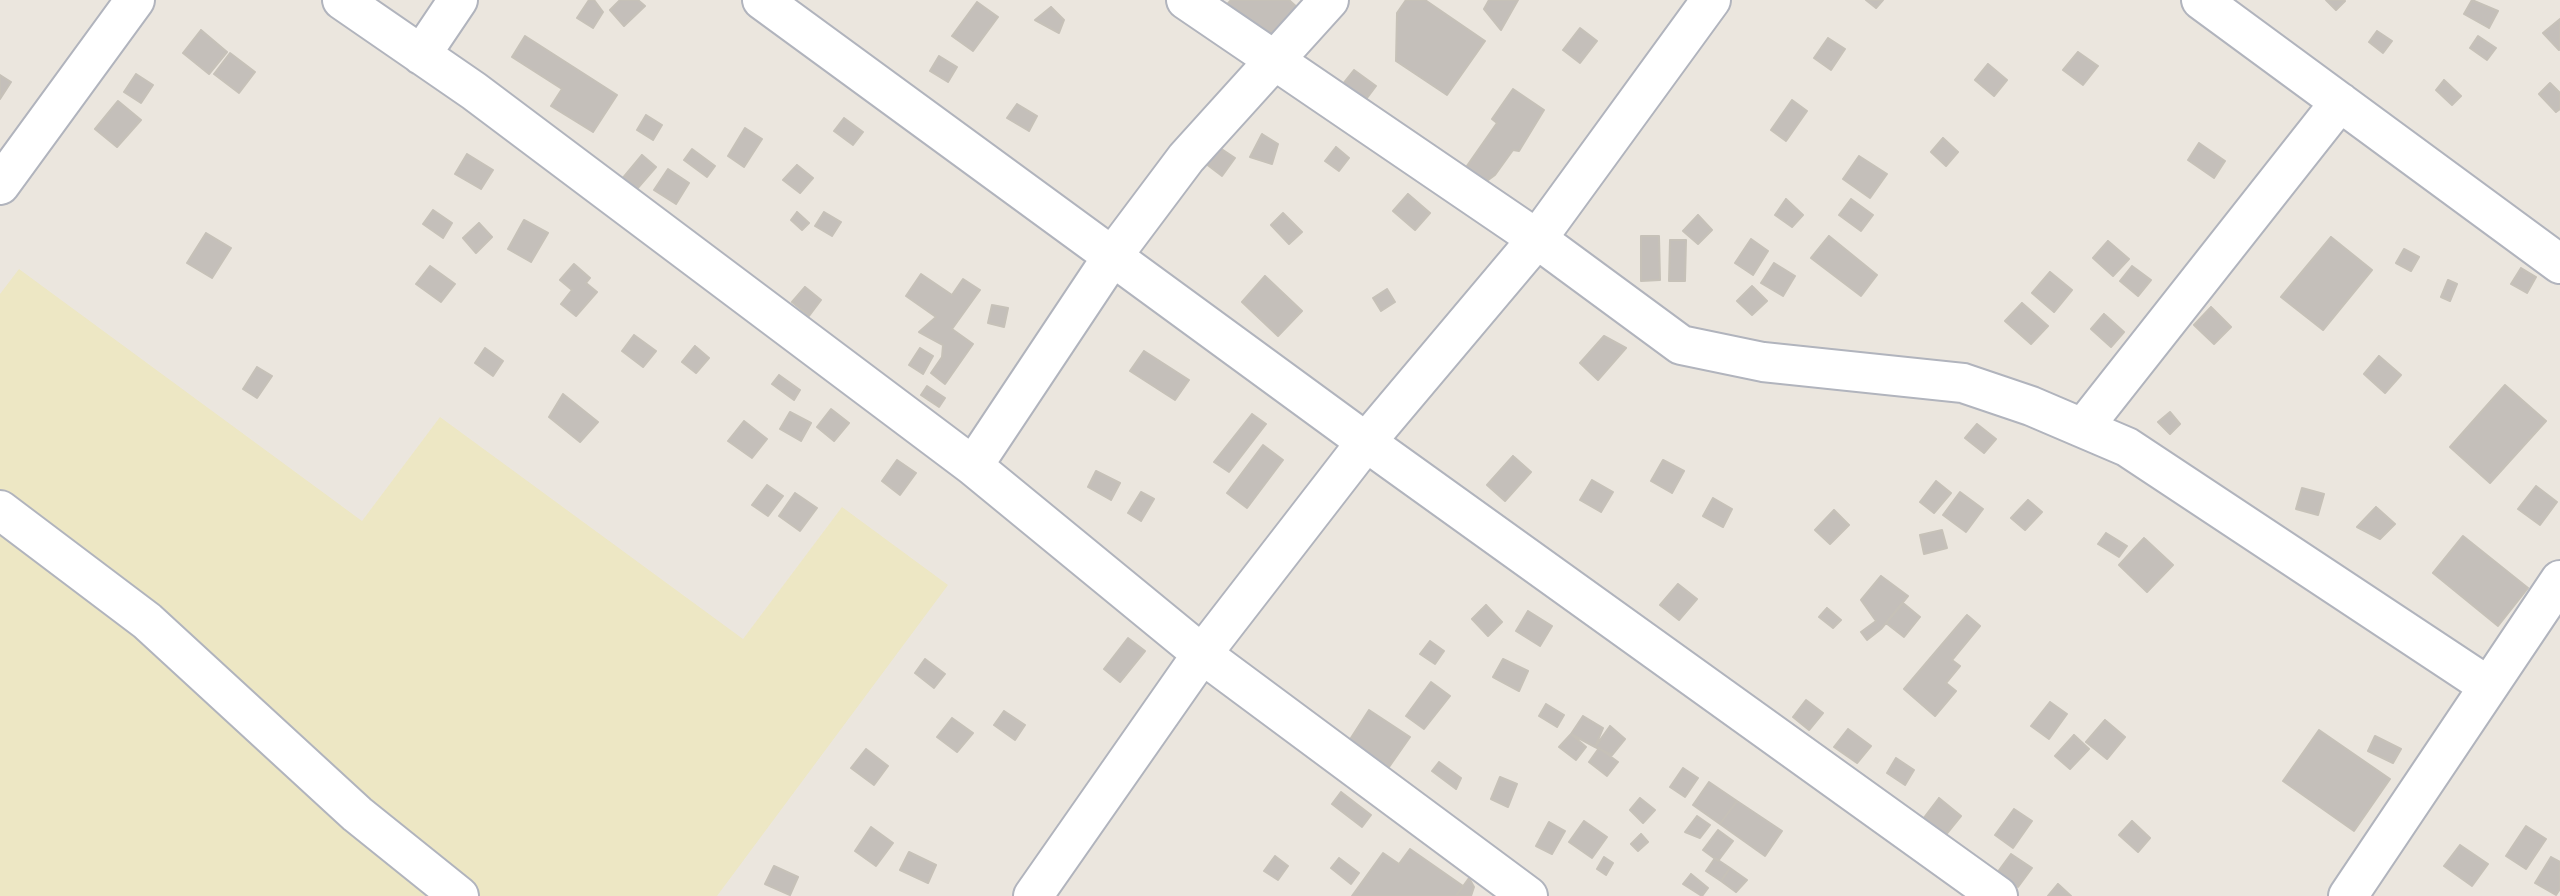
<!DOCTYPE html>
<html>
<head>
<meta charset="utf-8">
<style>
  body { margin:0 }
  canvas { display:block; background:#ebe6de }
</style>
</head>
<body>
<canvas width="2560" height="896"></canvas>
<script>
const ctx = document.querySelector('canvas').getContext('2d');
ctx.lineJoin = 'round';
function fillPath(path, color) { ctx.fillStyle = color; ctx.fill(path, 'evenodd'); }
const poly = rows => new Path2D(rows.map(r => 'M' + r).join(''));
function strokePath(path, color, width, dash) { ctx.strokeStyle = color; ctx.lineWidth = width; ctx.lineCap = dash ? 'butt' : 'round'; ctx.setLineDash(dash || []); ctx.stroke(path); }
fillPath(poly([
  [19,269,362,521,440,417,743,639,842,507,948,585,717,896,0,896,0,294]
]), '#ede7c4');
const building = poly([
  [589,0,594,0,603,12,593,28,577,18,589,0],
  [620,0,638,0,645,6,624,26,610,10,620,0],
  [1231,0,1289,0,1299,9,1275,44,1220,12,1231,0],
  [1406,0,1425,0,1485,41,1447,95,1396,61,1397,13,1406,0],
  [1489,0,1518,0,1501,30,1484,9,1489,0],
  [1866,0,1883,0,1876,8,1866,0],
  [2326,0,2344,0,2345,1,2336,10,2326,0],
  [2472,0,2498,11,2489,28,2464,14,2472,0],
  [977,2,998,17,973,51,952,36,977,2],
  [1051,7,1064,20,1059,33,1035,20,1051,7],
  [2560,19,2560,49,2559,50,2543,33,2560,19],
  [1580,28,1597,41,1580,63,1563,50,1580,28],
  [201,30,227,52,209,74,183,53,201,30],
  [2377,31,2392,41,2383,53,2369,42,2377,31],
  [525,36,617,95,593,132,551,106,562,89,512,57,525,36],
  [2478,36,2496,48,2487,60,2470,48,2478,36],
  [1828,38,1845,49,1831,70,1814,58,1828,38],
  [2078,52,2098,66,2083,85,2063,70,2078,52],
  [230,53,255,72,239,93,214,74,230,53],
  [939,56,957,67,948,82,930,71,939,56],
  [1988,64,2007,80,1994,96,1975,80,1988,64],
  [1354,70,1376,86,1361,106,1338,90,1354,70],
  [136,74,153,85,141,103,124,92,136,74],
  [0,75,11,82,0,99,0,75],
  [2444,80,2461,96,2452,105,2436,90,2444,80],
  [2550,83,2560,93,2560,109,2556,112,2539,94,2550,83],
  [1513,89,1544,110,1519,151,1513,150,1495,175,1480,186,1462,173,1497,123,1492,119,1513,89],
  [1792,100,1807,111,1786,141,1771,130,1792,100],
  [118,101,141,120,117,147,95,129,118,101],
  [1017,104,1037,116,1029,131,1007,118,1017,104],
  [646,115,662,125,653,140,637,130,646,115],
  [844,118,863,132,853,145,834,131,844,118],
  [745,128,762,139,744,167,728,156,745,128],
  [1262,134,1278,144,1272,164,1250,157,1262,134],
  [1943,138,1958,152,1946,166,1931,152,1943,138],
  [2199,143,2225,161,2214,178,2188,160,2199,143],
  [1336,147,1349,158,1339,171,1325,161,1336,147],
  [1220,148,1235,158,1222,176,1205,163,1220,148],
  [692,149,715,166,707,177,684,160,692,149],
  [467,154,493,170,481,189,455,174,467,154],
  [642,155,656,167,636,190,622,179,642,155],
  [1859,156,1887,174,1870,198,1843,179,1859,156],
  [797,165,813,178,800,193,783,180,797,165],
  [668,169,689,183,676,204,654,190,668,169],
  [1408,194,1430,213,1415,230,1393,211,1408,194],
  [1786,199,1803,215,1792,227,1775,215,1786,199],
  [1851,199,1873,215,1861,231,1839,215,1851,199],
  [433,210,452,223,443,238,423,224,433,210],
  [797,212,809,223,802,230,791,220,797,212],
  [824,212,841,222,832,236,815,226,824,212],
  [1283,213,1302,232,1289,244,1271,225,1283,213],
  [1698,215,1712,230,1698,244,1683,231,1698,215],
  [524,220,548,233,531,262,508,249,524,220],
  [479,223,492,237,476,253,463,238,479,223],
  [206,233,231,248,212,278,187,263,206,233],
  [1641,236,1659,236,1660,280,1641,281,1641,236],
  [1829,236,1877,275,1861,296,1811,258,1829,236],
  [2331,237,2372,270,2323,330,2281,297,2331,237],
  [1751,239,1768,251,1753,275,1735,263,1751,239],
  [1670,240,1686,240,1685,281,1669,281,1670,240],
  [2108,241,2129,259,2113,276,2093,258,2108,241],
  [2404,249,2419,257,2411,271,2396,263,2404,249],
  [1774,263,1795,276,1783,296,1761,283,1774,263],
  [574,264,590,278,586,283,597,292,576,316,561,304,572,290,560,280,574,264],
  [430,266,455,284,441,302,416,284,430,266],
  [2132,266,2151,280,2138,296,2120,281,2132,266],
  [2521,268,2536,277,2527,293,2511,284,2521,268],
  [2050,272,2072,290,2054,312,2032,293,2050,272],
  [921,274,952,295,963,279,980,290,952,329,973,344,945,384,931,373,942,357,943,345,919,332,936,317,906,296,921,274],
  [1265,276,1302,311,1278,336,1242,302,1265,276],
  [2448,280,2457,284,2450,301,2441,297,2448,280],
  [1752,286,1767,301,1752,315,1737,301,1752,286],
  [805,287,821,300,809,316,792,302,805,287],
  [1387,289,1395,302,1381,311,1373,298,1387,289],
  [2022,303,2048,326,2031,344,2005,321,2022,303],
  [992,305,1008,308,1004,327,988,323,992,305],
  [2211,307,2231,327,2214,344,2194,325,2211,307],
  [2104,314,2124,332,2111,347,2091,329,2104,314],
  [634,335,656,351,643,367,622,351,634,335],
  [1604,336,1626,348,1598,380,1580,363,1604,336],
  [695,346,709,358,696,373,682,362,695,346],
  [485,348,503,361,493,376,475,363,485,348],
  [920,348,933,356,923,374,909,365,920,348],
  [1144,351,1189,380,1175,400,1130,371,1144,351],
  [2379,356,2401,375,2385,393,2364,374,2379,356],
  [257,367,272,376,257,398,243,389,257,367],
  [779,375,800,390,794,400,772,384,779,375],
  [2505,385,2546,421,2490,483,2450,447,2505,385],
  [927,386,945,398,939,407,921,395,927,386],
  [563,394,598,422,580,442,549,417,563,394],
  [831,409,849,423,834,441,817,427,831,409],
  [790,412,811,423,801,441,780,429,790,412],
  [2170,412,2180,424,2170,434,2158,422,2170,412],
  [1252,414,1266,424,1229,472,1214,462,1252,414],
  [744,421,767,439,752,458,728,441,744,421],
  [1977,424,1996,439,1984,453,1965,438,1977,424],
  [1263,445,1283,460,1247,508,1227,493,1263,445],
  [1513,456,1531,472,1505,501,1487,485,1513,456],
  [897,460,916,473,900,495,882,481,897,460],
  [1663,460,1684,471,1672,493,1651,481,1663,460],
  [1096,471,1120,483,1111,500,1088,487,1096,471],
  [1592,480,1613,492,1601,512,1580,500,1592,480],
  [1936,481,1951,493,1934,513,1920,502,1936,481],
  [767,485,783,496,768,516,752,505,767,485],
  [2536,486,2557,502,2540,525,2518,509,2536,486],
  [2302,488,2324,494,2318,515,2296,509,2302,488],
  [1141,492,1154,499,1141,521,1128,513,1141,492],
  [1960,492,1983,509,1966,532,1943,515,1960,492],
  [795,493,817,508,800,531,779,516,795,493],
  [1713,498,1732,509,1723,527,1703,516,1713,498],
  [2028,500,2042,512,2025,530,2011,518,2028,500],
  [2376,507,2395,524,2380,539,2357,527,2376,507],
  [1834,510,1849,525,1830,544,1815,530,1834,510],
  [1942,530,1947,548,1924,554,1920,535,1942,530],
  [2106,533,2127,546,2119,557,2098,544,2106,533],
  [2463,536,2528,588,2498,626,2433,573,2463,536],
  [2144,538,2173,565,2147,592,2119,565,2144,538],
  [1881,576,1908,596,1881,629,1867,640,1861,632,1876,621,1861,600,1881,576],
  [1678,584,1697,599,1679,620,1660,605,1678,584],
  [1903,603,1920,617,1904,637,1886,623,1903,603],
  [1486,605,1502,622,1488,636,1472,619,1486,605],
  [1827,608,1841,620,1833,628,1819,617,1827,608],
  [1528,611,1552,626,1540,646,1516,631,1528,611],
  [1967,615,1980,626,1952,660,1960,666,1946,683,1956,691,1935,716,1904,689,1967,615],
  [1128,638,1145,651,1120,682,1104,669,1128,638],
  [1430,641,1444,651,1435,664,1420,654,1430,641],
  [925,659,945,674,934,688,915,673,925,659],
  [1503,659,1528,671,1519,691,1493,677,1503,659],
  [1431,682,1450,696,1424,729,1406,716,1431,682],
  [1806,700,1823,713,1809,730,1793,717,1806,700],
  [2050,702,2067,714,2049,739,2031,726,2050,702],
  [1546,704,1564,715,1557,727,1539,716,1546,704],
  [1369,710,1410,737,1389,767,1349,741,1369,710],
  [1004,711,1025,725,1015,740,994,725,1004,711],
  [1583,716,1603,728,1595,747,1571,734,1583,716],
  [952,718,973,733,957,752,937,737,952,718],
  [2105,720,2125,737,2107,759,2086,742,2105,720],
  [1610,726,1625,739,1612,755,1595,747,1610,726],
  [1848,729,1871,746,1857,763,1834,747,1848,729],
  [2319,730,2390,779,2354,831,2283,781,2319,730],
  [1571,734,1586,747,1576,760,1559,747,1571,734],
  [2074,735,2089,749,2070,769,2055,756,2074,735],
  [2375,736,2401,749,2393,763,2368,751,2375,736],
  [1599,748,1618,762,1607,776,1589,762,1599,748],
  [866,749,888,766,874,785,851,768,866,749],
  [1896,758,1914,770,1905,785,1887,773,1896,758],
  [1439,762,1461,778,1456,789,1432,771,1439,762],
  [1683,768,1698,778,1685,797,1670,787,1683,768],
  [1500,777,1517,784,1508,807,1491,799,1500,777],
  [1709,782,1737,801,1720,824,1693,805,1709,782],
  [1341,792,1371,815,1362,827,1332,804,1341,792],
  [1640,798,1655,810,1643,823,1630,810,1640,798],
  [1939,798,1961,816,1944,837,1923,819,1939,798],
  [1737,801,1782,831,1765,856,1720,824,1737,801],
  [2014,809,2032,821,2013,848,1995,835,2014,809],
  [1697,816,1710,825,1700,838,1685,832,1697,816],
  [1584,821,1607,837,1592,858,1569,842,1584,821],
  [2132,821,2150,838,2138,852,2119,835,2132,821],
  [1549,822,1565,831,1552,854,1536,846,1549,822],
  [2526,826,2546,839,2526,869,2506,856,2526,826],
  [871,827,893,843,876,866,855,851,871,827],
  [1718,830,1733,841,1718,861,1703,850,1718,830],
  [1641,834,1648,842,1638,851,1631,844,1641,834],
  [2460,845,2488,864,2472,886,2444,866,2460,845],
  [1410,849,1463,886,1456,896,1352,896,1383,853,1399,864,1410,849],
  [909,852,936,865,928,883,900,870,909,852],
  [2011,854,2032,868,2018,887,1997,873,2011,854],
  [1275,856,1288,866,1278,880,1264,871,1275,856],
  [1604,857,1613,863,1606,875,1597,869,1604,857],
  [2551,857,2560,862,2560,889,2556,895,2535,883,2551,857],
  [1339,858,1359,873,1351,884,1331,868,1339,858],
  [1715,858,1730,868,1721,881,1706,871,1715,858],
  [774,866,798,877,790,895,765,884,774,866],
  [1730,868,1747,880,1736,892,1721,881,1730,868],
  [1691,874,1708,888,1702,896,1683,884,1691,874],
  [1469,878,1474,887,1471,896,1456,896,1469,878],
  [2058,884,2071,896,2048,896,2058,884]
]);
fillPath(building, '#c4bfba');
strokePath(building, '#c6c1b8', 2);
const minor = poly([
  [342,0,474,91,973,466,1202,654,1528,896],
  [762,0,1366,442,1998,896],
  [1186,0,1537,239,1681,345,1763,362,1963,383,2031,406,2127,447,2488,686],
  [2201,0,2560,264],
  [421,55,458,0],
  [0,185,135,0],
  [2083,428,2340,102],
  [973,466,1114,254,1186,158,1329,0],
  [0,510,147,621,357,814,459,896],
  [1033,896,1202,654,1366,442,1537,239,1711,0],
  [2348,896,2560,580]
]);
strokePath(minor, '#b1b4bd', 42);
strokePath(minor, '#fff', 38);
</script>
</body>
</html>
